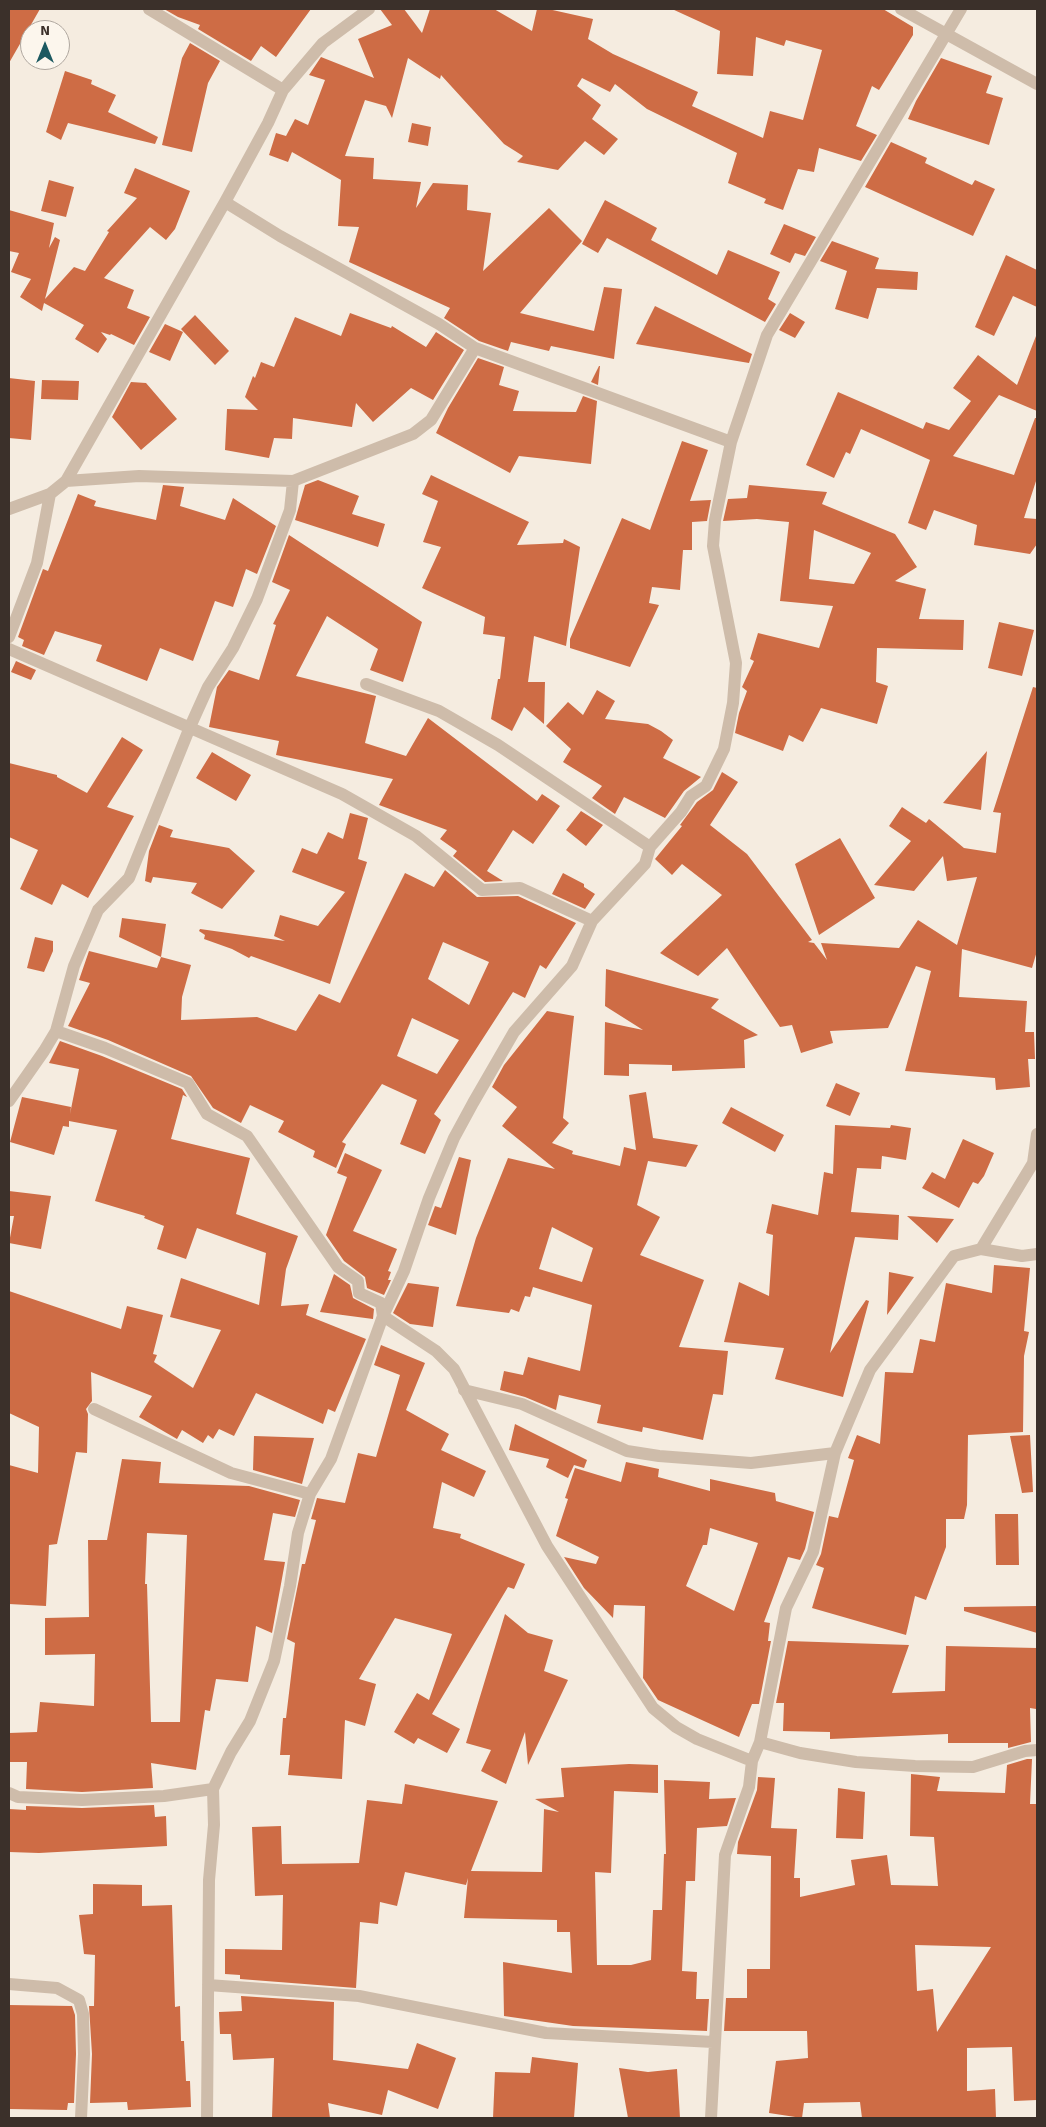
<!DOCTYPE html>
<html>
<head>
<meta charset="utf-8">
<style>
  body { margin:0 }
  #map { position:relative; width:1046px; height:2127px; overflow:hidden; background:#f5ece0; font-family:Signika,sans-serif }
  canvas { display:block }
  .frame { position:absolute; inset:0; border:10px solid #3b302a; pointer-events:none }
  .north { position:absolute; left:20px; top:20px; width:50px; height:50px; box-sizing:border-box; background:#fcf6ed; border:1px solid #afa79f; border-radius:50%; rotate:0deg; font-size:14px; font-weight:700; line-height:20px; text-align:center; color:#3b302a }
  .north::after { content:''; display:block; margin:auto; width:18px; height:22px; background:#1c5961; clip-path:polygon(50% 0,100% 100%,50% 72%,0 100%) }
</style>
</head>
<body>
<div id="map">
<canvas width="1046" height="2127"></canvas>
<div class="frame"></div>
<div class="north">N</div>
</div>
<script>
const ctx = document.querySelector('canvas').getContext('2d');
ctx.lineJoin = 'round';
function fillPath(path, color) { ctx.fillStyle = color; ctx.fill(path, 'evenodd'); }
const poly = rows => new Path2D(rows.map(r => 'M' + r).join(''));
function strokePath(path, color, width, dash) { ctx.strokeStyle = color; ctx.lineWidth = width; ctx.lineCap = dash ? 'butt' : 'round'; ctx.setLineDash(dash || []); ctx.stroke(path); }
fillPath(poly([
  [9,9,40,9,9,63],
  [164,9,311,9,276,57,261,46,251,61,198,29,200,25,178,17],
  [380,9,404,9,422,33,430,9,494,9,532,31,537,9,548,9,593,19,588,39,613,54,698,92,692,106,763,138,770,111,803,120,822,50,786,40,784,46,756,37,753,76,717,74,720,31,672,9,883,9,913,27,913,35,879,90,872,86,856,126,877,135,861,161,819,148,814,172,798,169,783,210,764,203,766,199,728,183,737,153,647,109,615,84,610,92,582,78,577,86,601,105,592,119,618,139,604,155,585,141,558,170,517,162,523,156,504,144,441,75,440,79,408,58,392,118,386,106,365,100,345,156,374,158,373,179,421,182,416,208,433,183,468,185,467,210,491,213,483,271,549,208,582,241,520,313,594,331,604,287,622,289,614,359,551,346,549,351,511,342,508,351,479,341,444,318,450,308,349,262,359,227,338,226,341,180,292,152,288,162,269,155,276,133,286,136,295,119,308,125,325,80,309,75,321,57,374,78,358,39,392,25],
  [190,43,220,61,208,83,192,152,162,145,182,58],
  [941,58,992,76,986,93,1003,98,989,145,908,119,916,101],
  [65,71,92,80,91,84,116,95,108,112,158,137,155,144,68,123,61,140,46,132],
  [412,123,431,127,428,146,408,142],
  [891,142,927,158,925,163,972,185,975,180,995,189,973,236,865,187],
  [135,168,190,191,175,229,166,240,150,227,104,278,134,290,127,308,150,317,134,345,111,334,110,335,101,332,107,339,98,353,75,339,84,325,44,303,42,311,20,297,31,279,11,272,19,253,9,251,9,210,54,223,49,248,55,237,60,240,45,299,74,267,85,271,109,232,107,231,137,198,124,193],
  [49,180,74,187,66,217,41,211],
  [605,200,657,228,651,240,717,275,728,250,780,272,768,299,776,304,765,322,607,238,598,253,582,244],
  [784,224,816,237,805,256,795,253,790,263,770,254],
  [832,241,879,258,875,269,918,272,917,290,877,288,868,319,835,309,847,271,820,261],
  [1006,255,1037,270,1037,307,1013,296,994,336,975,327],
  [655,306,752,354,749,363,636,344],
  [350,313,391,328,392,326,426,347,436,332,464,350,433,400,411,388,373,422,356,403,352,427,293,418,292,439,274,438,269,458,225,450,227,409,258,410,245,397,253,376,255,378,261,362,274,367,295,317,341,336],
  [790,313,805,322,795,338,779,330],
  [195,315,229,351,215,365,181,329],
  [165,324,183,332,170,361,149,352],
  [1036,336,1037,411,999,395,953,456,1014,475,1035,418,1037,418,1037,478,1024,518,1037,519,1037,544,1030,554,974,545,977,525,934,510,926,530,908,523,930,460,861,429,850,454,846,452,834,478,806,465,838,392,923,429,926,422,949,430,971,401,953,388,978,355,1017,385],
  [478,358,504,367,499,385,519,391,513,411,576,412,583,396,597,401,591,464,519,456,510,473,436,433,448,408],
  [599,366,600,366,598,385,591,382],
  [9,378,35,381,31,440,9,438],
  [42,380,79,381,78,400,41,399],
  [131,382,146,383,177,419,141,450,112,417],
  [682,441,708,450,690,501,711,500,707,521,692,522,692,550,683,550,680,590,652,587,649,603,659,605,630,667,570,648,570,639,622,518,650,530],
  [431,475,529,522,517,545,563,543,564,539,580,547,566,646,534,636,528,682,545,682,544,724,524,707,512,731,491,719,498,679,500,679,505,637,483,634,485,617,422,588,441,547,423,542,438,501,422,494],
  [318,480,359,496,352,514,385,524,378,547,295,520,305,485],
  [163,485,184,487,180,506,225,520,233,498,276,526,257,574,246,569,233,607,215,601,193,661,160,648,147,681,96,661,102,645,55,631,44,655,22,646,24,640,18,637,43,569,48,571,78,494,96,501,94,506,156,520],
  [749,485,827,492,822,504,895,534,917,567,895,581,926,589,919,619,964,620,963,650,877,648,876,682,888,686,877,724,821,708,803,742,789,735,783,751,735,733,739,713,747,691,742,687,754,661,750,659,758,633,819,648,833,606,780,601,789,522,757,519,723,521,728,499,747,498],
  [814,530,871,553,854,584,809,579],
  [289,535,422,622,403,682,370,670,378,649,327,616,296,676,376,696,365,743,406,756,428,718,537,801,542,794,560,806,533,844,513,830,487,871,503,881,485,882,453,856,457,851,440,839,447,830,379,805,393,779,276,755,279,741,209,727,217,687,229,670,259,680,276,625,273,624,290,590,272,582],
  [999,622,1034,630,1022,676,988,668],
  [16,661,36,670,31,680,11,672],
  [1033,687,1037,688,1037,951,1032,968,962,949,959,997,1027,1001,1025,1032,1034,1032,1035,1059,1028,1059,1030,1087,996,1090,995,1078,905,1071,931,971,916,966,888,1028,830,1031,833,1043,801,1053,792,1025,780,1027,727,948,698,976,660,953,722,895,682,864,672,875,655,859,682,826,680,825,697,802,713,790,722,772,738,782,710,825,747,854,812,940,808,942,814,943,827,960,821,943,899,948,918,920,957,945,977,877,947,881,943,856,914,891,874,885,911,841,889,826,902,807,926,823,929,819,964,848,996,853,1001,813,993,812],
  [597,690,615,701,605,719,648,724,661,731,673,740,663,758,701,777,684,791,665,818,624,797,615,814,592,798,602,786,563,762,571,749,546,726,568,702,583,715],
  [122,737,143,750,107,807,134,816,88,898,62,884,52,905,20,889,38,850,9,837,9,763,57,775,57,777,87,793],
  [987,751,981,810,943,803],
  [212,752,251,775,236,801,196,778],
  [581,811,603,825,586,846,566,830],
  [350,813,368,818,358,859,367,862,330,984,251,956,249,958,232,949,204,939,205,935,199,931,200,929,285,941,274,936,280,915,318,926,345,892,292,872,302,848,317,854,328,832,343,839],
  [159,825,173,830,170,837,229,848,255,871,222,909,191,893,197,883,153,877,151,883,145,881,149,851],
  [840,838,875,898,819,935,795,864],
  [445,870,477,897,518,896,576,923,546,969,540,965,525,998,513,992,434,1114,441,1120,425,1154,400,1144,417,1100,382,1084,342,1142,346,1144,336,1168,313,1157,315,1151,278,1132,284,1121,250,1105,241,1123,213,1108,191,1076,108,1040,68,1026,90,983,79,980,89,951,157,968,161,957,119,937,122,918,166,924,161,957,191,965,182,997,181,1020,257,1017,296,1031,319,994,340,1003,405,873,434,887],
  [443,942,489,962,469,1005,428,979],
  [412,1018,459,1040,437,1074,397,1056],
  [563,873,584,884,584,887,595,894,585,909,552,894],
  [35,937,53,941,53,951,44,972,27,968],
  [606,969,719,999,711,1008,758,1035,744,1040,745,1068,672,1071,672,1065,629,1064,629,1076,604,1075,605,1022,643,1030,605,1006],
  [547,1011,574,1016,563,1118,569,1123,552,1143,573,1151,572,1154,620,1166,624,1147,636,1150,629,1095,646,1092,653,1138,698,1145,686,1167,648,1161,637,1205,660,1217,640,1255,704,1280,679,1347,728,1351,723,1395,713,1394,703,1440,643,1427,642,1432,597,1423,601,1405,559,1395,556,1410,525,1397,500,1390,504,1371,523,1375,528,1357,580,1371,592,1305,533,1287,530,1297,525,1296,519,1312,511,1309,509,1313,456,1306,476,1238,508,1158,555,1169,502,1126,517,1107,492,1087,504,1065],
  [552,1227,593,1248,582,1282,539,1269],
  [60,1041,102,1056,182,1089,187,1097,183,1095,171,1139,250,1158,236,1214,298,1236,286,1269,281,1306,309,1304,306,1315,366,1339,335,1412,328,1409,323,1424,256,1393,234,1436,219,1429,213,1439,208,1435,203,1443,182,1430,177,1439,139,1417,152,1396,91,1372,92,1401,86,1409,88,1414,87,1453,76,1452,57,1544,49,1545,46,1606,9,1604,9,1465,38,1473,39,1427,9,1413,9,1291,121,1329,127,1306,163,1315,153,1354,157,1355,154,1362,193,1388,221,1330,170,1317,181,1278,259,1305,266,1253,197,1228,186,1259,157,1249,164,1226,144,1218,145,1216,95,1201,117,1130,69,1121,69,1127,63,1126,54,1155,10,1142,22,1097,71,1107,70,1114,79,1069,49,1063],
  [836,1083,860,1093,850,1116,826,1106],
  [731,1107,784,1135,775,1152,722,1123],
  [835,1125,890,1128,891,1125,911,1128,906,1160,882,1156,881,1169,857,1168,851,1212,899,1215,898,1240,855,1237,830,1353,866,1300,869,1301,843,1397,775,1379,784,1348,724,1342,739,1282,769,1296,773,1235,766,1233,772,1204,818,1215,824,1172,833,1174],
  [963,1139,994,1153,984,1176,978,1184,973,1182,959,1208,922,1188,932,1172,945,1179],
  [345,1153,382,1170,353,1231,397,1249,388,1271,391,1272,388,1280,391,1280,384,1295,367,1288,365,1277,344,1261,326,1235,347,1177,337,1173],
  [459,1157,471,1160,456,1235,428,1225,435,1206,441,1208],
  [9,1191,51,1196,41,1249,9,1243,14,1216,9,1216],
  [907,1216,954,1219,937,1243],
  [994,1265,1030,1268,1024,1331,1029,1332,1024,1356,1023,1432,968,1435,967,1505,964,1519,946,1519,946,1547,926,1600,915,1596,906,1635,812,1608,824,1568,816,1565,821,1554,829,1516,838,1518,854,1460,848,1458,857,1435,880,1444,885,1372,913,1373,920,1339,935,1342,946,1283,992,1293],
  [889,1272,914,1277,887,1315],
  [334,1274,350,1285,353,1298,374,1309,373,1319,320,1312],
  [408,1283,439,1287,433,1327,410,1324,393,1313],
  [381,1345,425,1363,406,1410,449,1434,441,1450,486,1471,474,1497,442,1482,433,1528,461,1534,460,1538,525,1564,514,1589,508,1587,432,1714,460,1729,447,1753,418,1738,414,1744,394,1732,417,1693,429,1700,452,1634,395,1618,359,1679,376,1684,365,1726,345,1720,342,1779,288,1775,290,1755,280,1755,283,1718,286,1718,295,1643,287,1639,302,1564,305,1564,316,1520,311,1519,317,1498,345,1503,358,1453,376,1457,400,1375,374,1365],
  [515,1424,587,1460,584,1468,574,1465,568,1478,546,1467,549,1459,509,1450],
  [1030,1435,1033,1492,1022,1493,1010,1436],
  [254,1436,314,1438,302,1484,253,1470],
  [122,1459,161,1462,159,1483,249,1486,300,1500,295,1517,273,1513,264,1560,285,1562,272,1633,256,1626,248,1682,216,1679,210,1711,205,1710,196,1770,151,1763,153,1788,82,1792,26,1789,27,1762,9,1762,9,1733,37,1732,40,1702,94,1706,95,1654,45,1655,45,1618,89,1617,88,1540,107,1540],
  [147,1533,187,1535,180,1722,151,1722,147,1584,145,1584],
  [626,1462,659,1469,658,1477,710,1491,710,1479,775,1493,776,1501,814,1512,805,1549,800,1560,788,1557,764,1622,770,1623,768,1641,771,1641,759,1704,752,1704,739,1737,658,1700,643,1678,645,1606,614,1605,613,1618,584,1588,564,1557,596,1564,599,1557,556,1536,568,1499,565,1498,575,1468,621,1482],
  [710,1528,758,1543,734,1611,686,1586,703,1545,707,1545],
  [995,1514,1018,1514,1019,1565,996,1565],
  [1037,1606,1037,1633,964,1611,964,1607],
  [505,1614,528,1633,553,1640,544,1671,568,1680,528,1765,525,1732,506,1784,481,1771,491,1750,466,1743],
  [788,1641,909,1645,892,1693,945,1691,946,1646,1037,1648,1036,1709,1030,1708,1031,1742,1008,1748,1008,1743,948,1743,948,1734,830,1739,830,1732,783,1731,784,1703,776,1703],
  [1027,1759,1032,1759,1030,1804,1037,1804,1037,2100,1014,2101,1012,2047,967,2048,967,2091,995,2089,996,2118,862,2118,860,2102,804,2103,802,2118,769,2113,776,2061,808,2058,807,2031,724,2031,726,1998,747,1998,747,1969,770,1969,771,1856,737,1854,738,1842,757,1790,758,1777,775,1778,771,1828,797,1829,794,1878,800,1878,800,1897,855,1885,851,1860,887,1855,891,1885,938,1886,934,1837,910,1836,911,1774,940,1777,937,1791,1005,1793,1007,1765],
  [915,1945,991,1947,937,2032,933,1989,917,1991],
  [629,1764,658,1765,658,1793,614,1791,611,1873,595,1872,597,1965,631,1965,651,1960,653,1910,662,1910,664,1854,666,1854,664,1780,710,1782,709,1799,736,1798,727,1826,697,1828,695,1881,686,1881,682,1971,697,1972,696,1999,709,1999,707,2031,573,2026,504,2016,503,1962,572,1973,570,1932,557,1932,557,1920,464,1918,468,1878,466,1885,405,1872,397,1906,380,1902,378,1924,360,1922,356,1988,240,1979,240,1975,225,1974,225,1949,282,1950,283,1895,255,1896,252,1827,281,1826,282,1864,359,1863,367,1800,402,1804,405,1784,498,1801,471,1871,542,1872,544,1809,559,1812,535,1799,564,1797,561,1768],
  [838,1788,865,1792,863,1839,836,1838],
  [154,1805,155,1817,166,1816,167,1846,39,1853,9,1852,9,1809,26,1810,26,1806,82,1808],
  [93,1884,142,1885,142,1906,172,1905,175,2007,180,2006,181,2041,184,2041,186,2081,190,2081,191,2107,128,2110,127,2102,90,2103,92,2054,89,2006,94,2006,95,1955,84,1954,79,1915,93,1914],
  [241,1996,334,2002,333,2060,408,2069,417,2043,456,2058,438,2109,388,2090,382,2115,328,2103,330,2118,272,2118,274,2058,233,2060,231,2034,220,2034,219,2012,242,2011],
  [9,2005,72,2006,75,2015,76,2054,74,2103,68,2103,67,2110,9,2109],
  [532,2057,578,2063,574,2118,493,2118,495,2072,530,2073],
  [619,2068,648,2072,677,2069,680,2118,628,2118]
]), '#ce6c45');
strokePath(poly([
  [149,9,283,90],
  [901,9,1037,84],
  [225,202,280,236,439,324,475,348,731,442],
  [66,481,139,476,293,481,413,434,431,420,475,348],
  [9,509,50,494,66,481,225,202,268,123,283,90,323,43,369,9],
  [9,637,37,563,50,494],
  [9,649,342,794,416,836,482,890,520,888,592,921],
  [366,684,439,711,498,745,650,847],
  [56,1031,105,1048,188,1083,207,1114,247,1136,338,1267,358,1281,359,1293,381,1303,383,1316,436,1351,454,1369,547,1546,653,1708,676,1727,697,1739,752,1761],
  [9,1101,44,1051,56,1031,74,966,98,910,129,878,190,727,208,687,233,648,257,599,290,510,293,481],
  [981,1249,1022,1256,1037,1254],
  [464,1390,522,1404,627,1451,659,1456,751,1463,835,1453],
  [94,1409,231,1473,310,1494],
  [760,1742,800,1753,856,1762,915,1766,973,1767,1025,1751,1037,1750],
  [9,1793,18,1797,82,1800,164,1796,213,1789],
  [9,1984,57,1988,79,2000,83,2014,84,2054,81,2118],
  [208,1985,359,1996,546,2033,713,2042],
  [207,2118,209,1880,214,1825,213,1789,231,1752,250,1721,274,1661,290,1586,298,1533,310,1494,331,1459,383,1316,404,1271,429,1198,454,1138,473,1103,514,1032,572,966,592,921,645,864,650,847,681,812,691,796,706,786,724,749,733,703,736,663,713,546,715,520,731,442,767,335,961,9],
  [711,2118,725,1855,749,1787,752,1761,760,1742,786,1608,813,1552,835,1453,870,1370,954,1256,981,1249,1033,1163,1037,1134]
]), '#cebcaa', 12);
</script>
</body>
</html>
